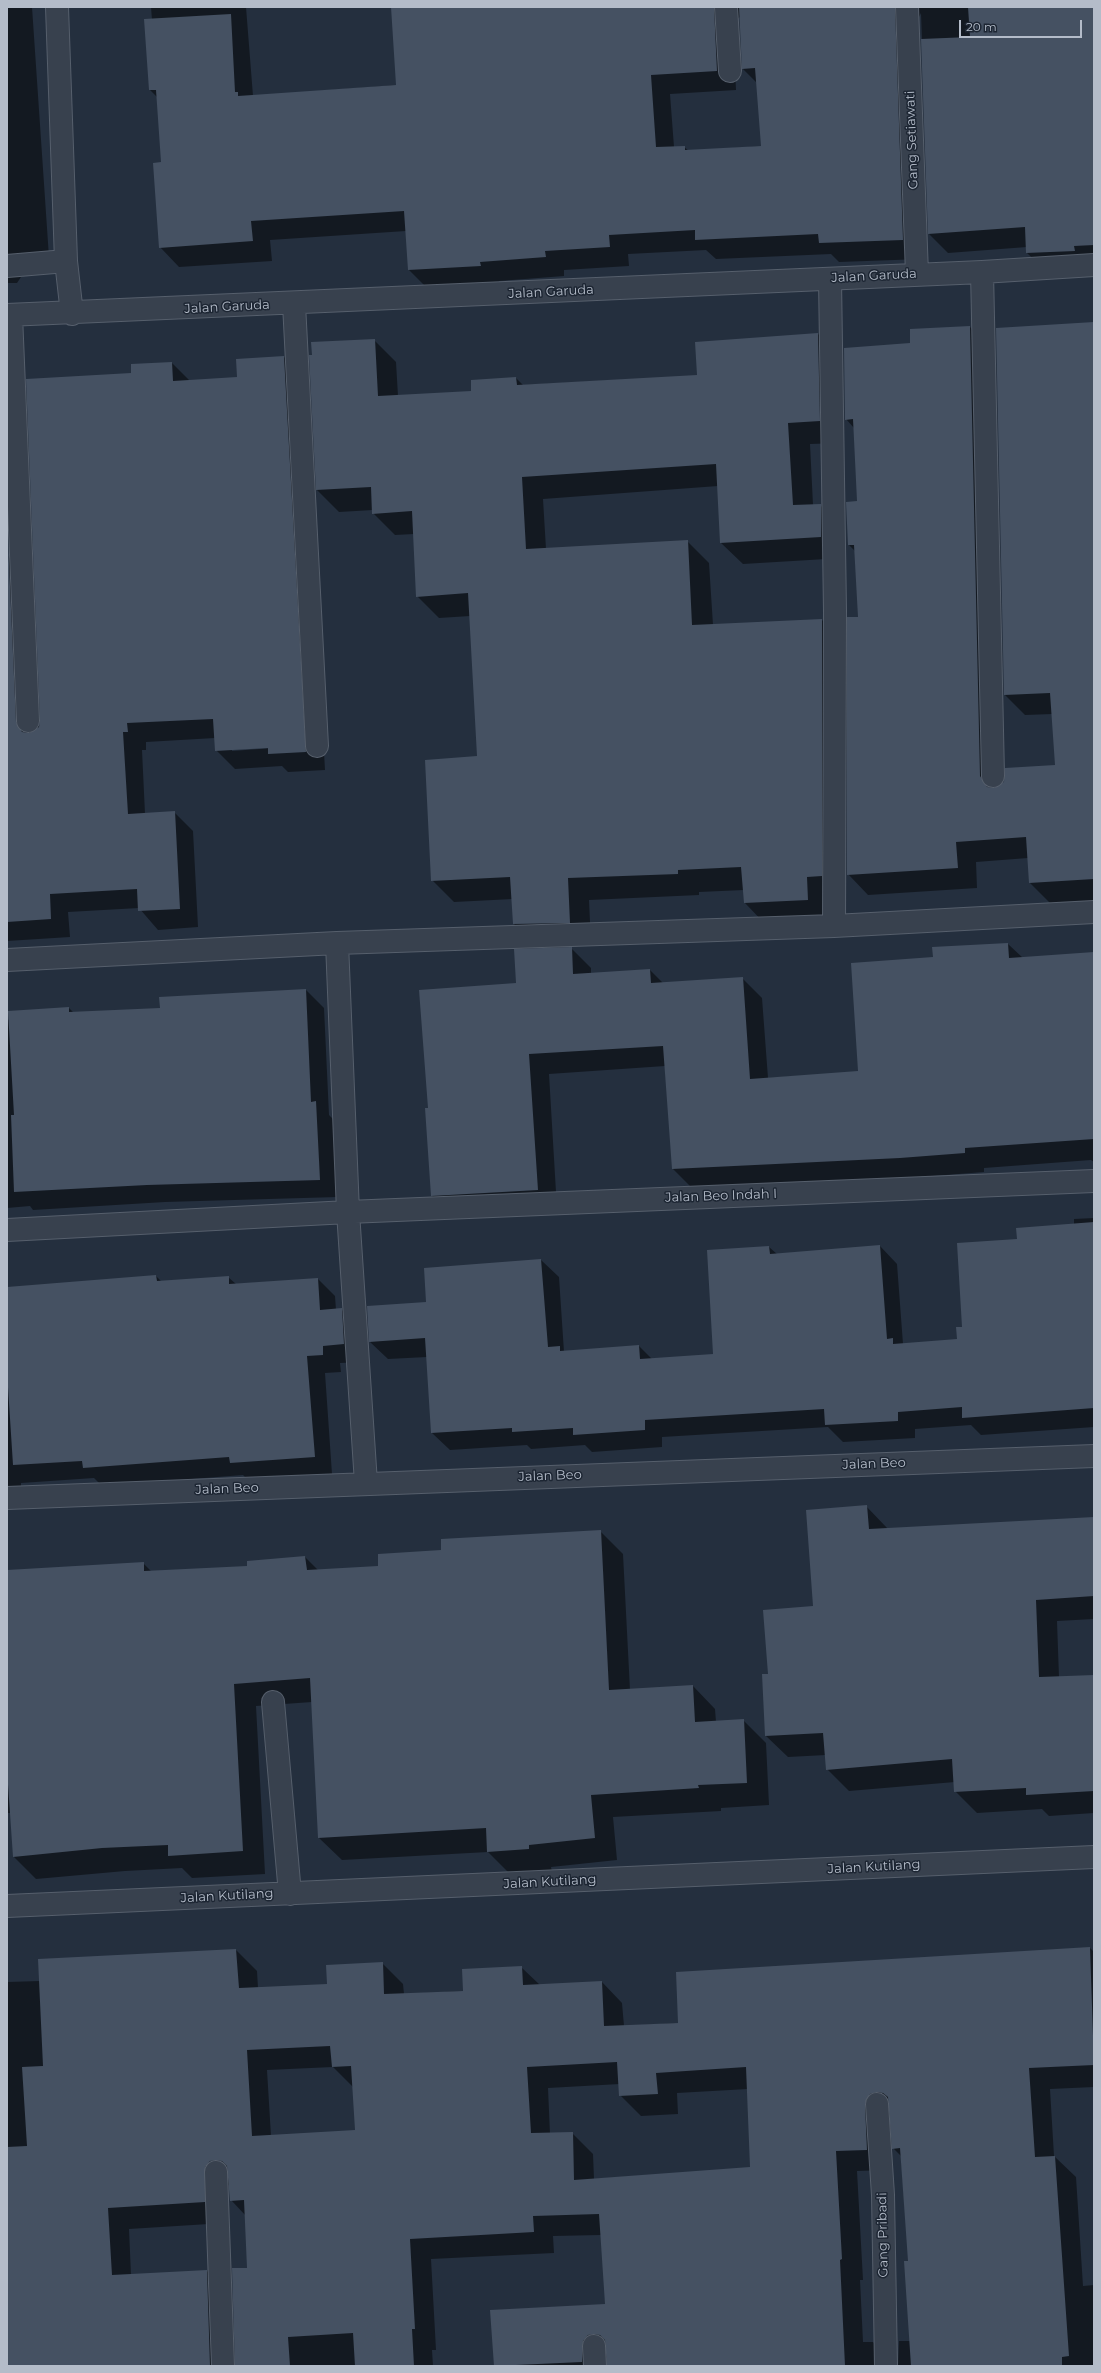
<!DOCTYPE html>
<html>
<head>
<meta charset="utf-8">
<style>
  body { margin:0 }
  #map { position:relative; width:1101px; height:2373px; overflow:hidden; background:#242f3e; font-family:Montserrat,sans-serif }
  canvas { display:block }
  .frame { position:absolute; inset:0; border:8px solid #b4bcc9; pointer-events:none }
  .scale { position:absolute; left:959px; top:20px; width:123px; height:18px; box-sizing:border-box; border:2px solid #b4bcc9; border-top:0; padding-left:5px; font-size:12px; line-height:14px; white-space:nowrap; color:#b4bcc9; -webkit-text-stroke:3px #1d2633; paint-order:stroke }
</style>
</head>
<body>
<div id="map">
<canvas width="1101" height="2373"></canvas>
<div class="frame"></div>
<div class="scale">20 m</div>
</div>
<script>
const ctx = document.querySelector('canvas').getContext('2d');
ctx.lineJoin = 'round';
function fillPath(path, color) { ctx.fillStyle = color; ctx.fill(path, 'evenodd'); }
const poly = rows => new Path2D(rows.map(r => 'M' + r).join(''));
function strokePath(path, color, width, dash) { ctx.strokeStyle = color; ctx.lineWidth = width; ctx.lineCap = dash ? 'butt' : 'round'; ctx.setLineDash(dash || []); ctx.stroke(path); }
function label(font, color, halo, rows, align = 'center') {
  ctx.font = font + ' Montserrat,sans-serif'; ctx.lineWidth = 3; ctx.setLineDash([]); ctx.textBaseline = 'middle'; ctx.strokeStyle = halo; ctx.fillStyle = color; for (const [text, x, y, turn = 0] of rows) {
    ctx.save(); ctx.translate(x, y); ctx.rotate((+turn || 0) * Math.PI / 180); ctx.textAlign = isNaN(turn) ? turn : align; if (halo) ctx.strokeText(text, 0, 0); ctx.fillText(text, 0, 0); ctx.restore();
  }
}
fillPath(poly([
  [7,7,32,7,50,272,27,274,21,277,17,283,7,283],
  [151,7,246,7,253,96,397,85,392,7,1094,7,1094,265,1047,272,1027,253,1027,247,948,253,929,234,921,13,914,27,922,259,839,262,831,254,716,259,706,250,628,254,629,266,564,270,564,276,499,281,500,285,428,289,409,270,406,231,270,240,272,261,179,267,160,247,162,163,158,98,150,90,145,20,152,20],
  [740,17,743,69,757,83,762,146,689,151,684,147,674,147,670,94,736,90,733,27,734,21],
  [1094,323,1094,901,1050,903,1030,883,1028,858,976,862,977,888,868,895,848,874,859,618,855,551,849,545,847,503,858,502,854,428,846,419,911,344,970,327,990,348,1000,786,1056,766,1053,714,1025,715,1005,695],
  [818,334,840,356,841,443,810,444,813,505,820,505,842,526,843,558,743,564,721,543,718,486,543,499,546,549,687,541,709,563,713,625,822,620,844,641,829,922,766,925,745,903,744,890,699,892,699,895,589,900,591,944,536,946,514,924,513,899,454,902,432,880,478,757,470,616,439,618,417,596,414,534,395,535,373,513,373,510,339,512,317,490,310,356,374,340,396,362,398,396,472,392,516,378,523,385,698,376],
  [284,357,303,376,325,770,288,772,282,766,235,769,216,750,215,738,146,742,146,750,142,750,145,814,174,812,193,831,198,927,158,930,139,908,68,912,70,937,7,941,7,555,27,574,34,733,42,721,132,374,172,363,190,381,238,378],
  [273,747,273,748,232,751,232,749],
  [1008,944,1023,958,1094,953,1094,1162,1091,1160,984,1168,984,1172,920,1177,692,1188,673,1169,665,1066,549,1074,557,1209,451,1215,432,1196,429,1109,517,984,571,948,591,968,591,974,650,970,663,983,742,978,762,998,768,1078,859,1072,934,958,933,948],
  [306,990,324,1008,329,1115,334,1120,338,1197,165,1202,33,1210,30,1206,7,1208,7,1020,69,1008,74,1013,161,1009],
  [1094,1218,1094,1427,981,1435,971,1425,915,1429,915,1438,843,1442,828,1427,662,1437,662,1447,592,1452,585,1445,531,1449,527,1445,450,1450,432,1433,427,1357,388,1359,370,1342,427,1303,541,1260,559,1277,564,1352,639,1346,652,1359,714,1355,708,1251,769,1247,777,1254,880,1246,897,1264,903,1344,958,1340,1018,1240,1074,1225,1074,1219],
  [156,1276,162,1282,228,1277,236,1284,318,1279,335,1296,336,1310,341,1309,359,1327,362,1362,340,1363,341,1372,325,1373,332,1474,248,1480,243,1475,102,1486,94,1478,21,1483,21,1487,7,1488,7,1289],
  [866,1506,888,1529,1094,1518,1094,1619,1057,1621,1059,1677,1094,1676,1094,1816,1094,1813,1049,1816,1042,1809,977,1813,955,1791,955,1782,849,1791,827,1769,826,1755,788,1757,766,1736,769,1674,814,1607],
  [600,1531,623,1554,630,1690,693,1686,715,1709,716,1722,743,1720,766,1743,769,1805,721,1808,721,1811,613,1817,617,1860,551,1867,552,1872,511,1875,488,1852,342,1860,319,1838,312,1702,256,1706,265,1874,192,1878,182,1868,125,1871,36,1879,14,1857,11,1813,7,1813,7,1571,143,1563,152,1572,249,1567,305,1557,318,1570,379,1567,442,1551],
  [1090,1948,1094,1952,1094,2087,1050,2089,1054,2156,1076,2177,1083,2286,1094,2285,1094,2366,898,2366,899,2341,910,2341,909,2262,901,2156,893,2148,891,2114,886,2120,888,2170,857,2171,863,2280,860,2280,863,2342,873,2342,894,2363,894,2366,607,2366,607,2357,604,2361,603,2366,495,2366,492,2311,606,2305,601,2235,553,2236,554,2253,431,2259,436,2350,432,2350,433,2366,236,2366,248,2269,246,2216,231,2200,229,2185,226,2187,225,2223,129,2229,131,2275,207,2271,228,2292,230,2366,7,2366,7,1982,40,1981,236,1950,257,1971,258,1988,328,1985,382,1963,403,1984,404,1994,464,1991,521,1967,540,1985,602,1982,622,2003,624,2026,679,2023],
  [333,2067,353,2087,356,2131,271,2136,267,2070],
  [620,2084,620,2095,641,2116,678,2114,677,2093,748,2089,751,2168,594,2179,593,2154,572,2133,550,2134,548,2088]
]), '#0007');
fillPath(poly([
  [391,7,714,7,717,71,651,75,656,147,685,146,685,150,761,146,755,68,742,69,739,7,895,7,903,240,819,243,818,234,695,240,695,230,609,235,610,247,545,251,546,257,480,262,481,266,408,270,404,211,251,221,253,241,159,248,153,163,161,162,156,90,149,90,144,19,231,14,235,92,238,92,238,96,396,85],
  [968,7,1094,7,1094,245,1074,246,1075,251,1026,253,1025,227,928,234,921,39,970,37],
  [1094,322,1094,879,1029,883,1026,837,956,842,958,868,847,875,847,617,858,617,854,545,848,545,846,502,857,501,853,419,845,420,844,348,910,343,910,329,970,326,980,776,987,787,994,788,1004,782,1005,768,1055,765,1050,693,1004,695,996,328],
  [818,333,820,421,788,423,793,505,821,504,821,537,720,543,716,464,522,477,526,549,688,540,692,625,822,619,822,876,807,877,808,900,744,903,741,867,678,870,678,874,568,878,570,923,513,924,510,877,431,881,425,760,477,756,468,593,416,597,412,511,372,514,371,487,316,490,309,355,312,355,311,342,375,339,378,396,471,391,471,380,516,377,517,385,697,375,695,342],
  [284,356,306,752,268,754,268,748,215,751,213,719,127,723,128,732,123,732,128,814,175,811,180,909,138,911,137,889,50,894,51,919,7,922,7,518,16,722,22,732,29,733,39,727,40,720,26,379,131,373,131,364,172,362,173,381,237,377,236,359],
  [1008,943,1009,958,1094,952,1094,1139,965,1148,965,1153,900,1158,672,1169,663,1046,529,1054,538,1190,431,1196,425,1108,428,1108,419,990,516,983,514,949,572,947,573,974,650,969,651,983,743,977,750,1079,858,1071,851,963,933,957,932,947],
  [306,989,311,1102,316,1101,320,1180,147,1185,14,1192,11,1115,14,1115,8,1011,69,1007,69,1012,160,1008,159,997],
  [1094,1222,1094,1408,962,1418,962,1407,898,1412,898,1421,825,1425,824,1409,645,1420,645,1430,573,1435,573,1428,512,1432,512,1428,431,1433,425,1338,369,1342,367,1306,426,1302,424,1268,541,1259,548,1347,560,1346,560,1351,639,1345,640,1359,713,1354,707,1250,769,1246,770,1254,880,1245,887,1339,893,1338,893,1344,957,1339,956,1327,962,1327,957,1243,1017,1239,1016,1228],
  [156,1275,157,1281,229,1276,229,1284,318,1278,320,1310,342,1308,344,1344,323,1346,323,1355,307,1356,315,1457,230,1463,229,1457,83,1468,82,1461,13,1465,7,1372,7,1287],
  [867,1505,869,1529,1094,1517,1094,1596,1036,1600,1039,1677,1094,1675,1094,1791,1026,1795,1026,1788,954,1792,952,1759,826,1770,823,1733,765,1736,762,1674,768,1674,763,1610,813,1606,806,1510],
  [601,1530,609,1690,693,1685,695,1722,744,1719,747,1783,698,1785,699,1788,591,1795,595,1838,529,1845,529,1849,487,1852,486,1828,318,1838,310,1678,234,1684,243,1851,168,1856,168,1845,102,1848,13,1857,7,1770,7,1570,144,1562,144,1571,247,1566,247,1561,305,1556,307,1570,378,1566,378,1554,441,1550,441,1539],
  [1090,1947,1094,2065,1029,2068,1035,2157,1055,2156,1069,2356,1062,2357,1062,2366,911,2366,904,2261,908,2261,900,2148,892,2149,888,2097,883,2093,877,2092,870,2094,865,2104,867,2150,836,2151,842,2259,840,2260,845,2366,607,2366,605,2340,600,2335,594,2334,588,2335,583,2341,582,2362,494,2366,490,2310,605,2304,599,2214,533,2216,534,2232,410,2239,415,2329,412,2329,414,2366,355,2366,353,2333,288,2337,290,2366,235,2366,232,2268,247,2268,244,2200,230,2201,227,2166,222,2161,216,2160,210,2161,205,2167,205,2202,108,2208,112,2275,207,2270,210,2366,7,2366,7,2147,27,2146,22,2067,43,2066,38,1959,236,1949,239,1988,327,1984,326,1965,383,1962,384,1994,463,1991,462,1969,522,1966,523,1985,602,1981,604,2026,678,2023,676,1972],
  [330,2046,332,2067,351,2066,355,2130,252,2136,247,2050],
  [617,2062,619,2096,658,2094,656,2073,746,2067,750,2167,574,2180,573,2132,531,2133,527,2067]
]), '#455162');
const minor = poly([
  [57,7,66,261,72,314],
  [726,7,730,71],
  [907,7,917,274],
  [7,266,66,261],
  [982,272,993,776],
  [830,279,835,611,834,926],
  [294,304,317,746],
  [7,315,982,272,1094,265],
  [11,315,28,721],
  [337,943,348,1212,366,1483],
  [7,960,337,943,834,926,1094,912],
  [7,1230,348,1212,1094,1181],
  [7,1498,1094,1456],
  [273,1702,290,1894],
  [7,1906,1094,1857],
  [877,2104,883,2195,886,2366],
  [216,2172,223,2366],
  [594,2346,595,2366]
]);
strokePath(minor, '#565f6c', 24);
strokePath(minor, '#38414e', 22);
label('13px', '#b4bcc9', '#1d2633', [
  ["Gang Setiawati",912,140,-92],
  ["Jalan Garuda",874,276,-3],
  ["Jalan Garuda",551,292,-3],
  ["Jalan Garuda",227,307,-3],
  ["Jalan Beo Indah I",721,1196,-2],
  ["Jalan Beo",874,1464,-2],
  ["Jalan Beo",550,1476,-2],
  ["Jalan Beo",227,1489,-2],
  ["Jalan Kutilang",874,1867,-3],
  ["Jalan Kutilang",550,1882,-3],
  ["Jalan Kutilang",227,1896,-3],
  ["Gang Pribadi",883,2235,-91]
]);
</script>
</body>
</html>
